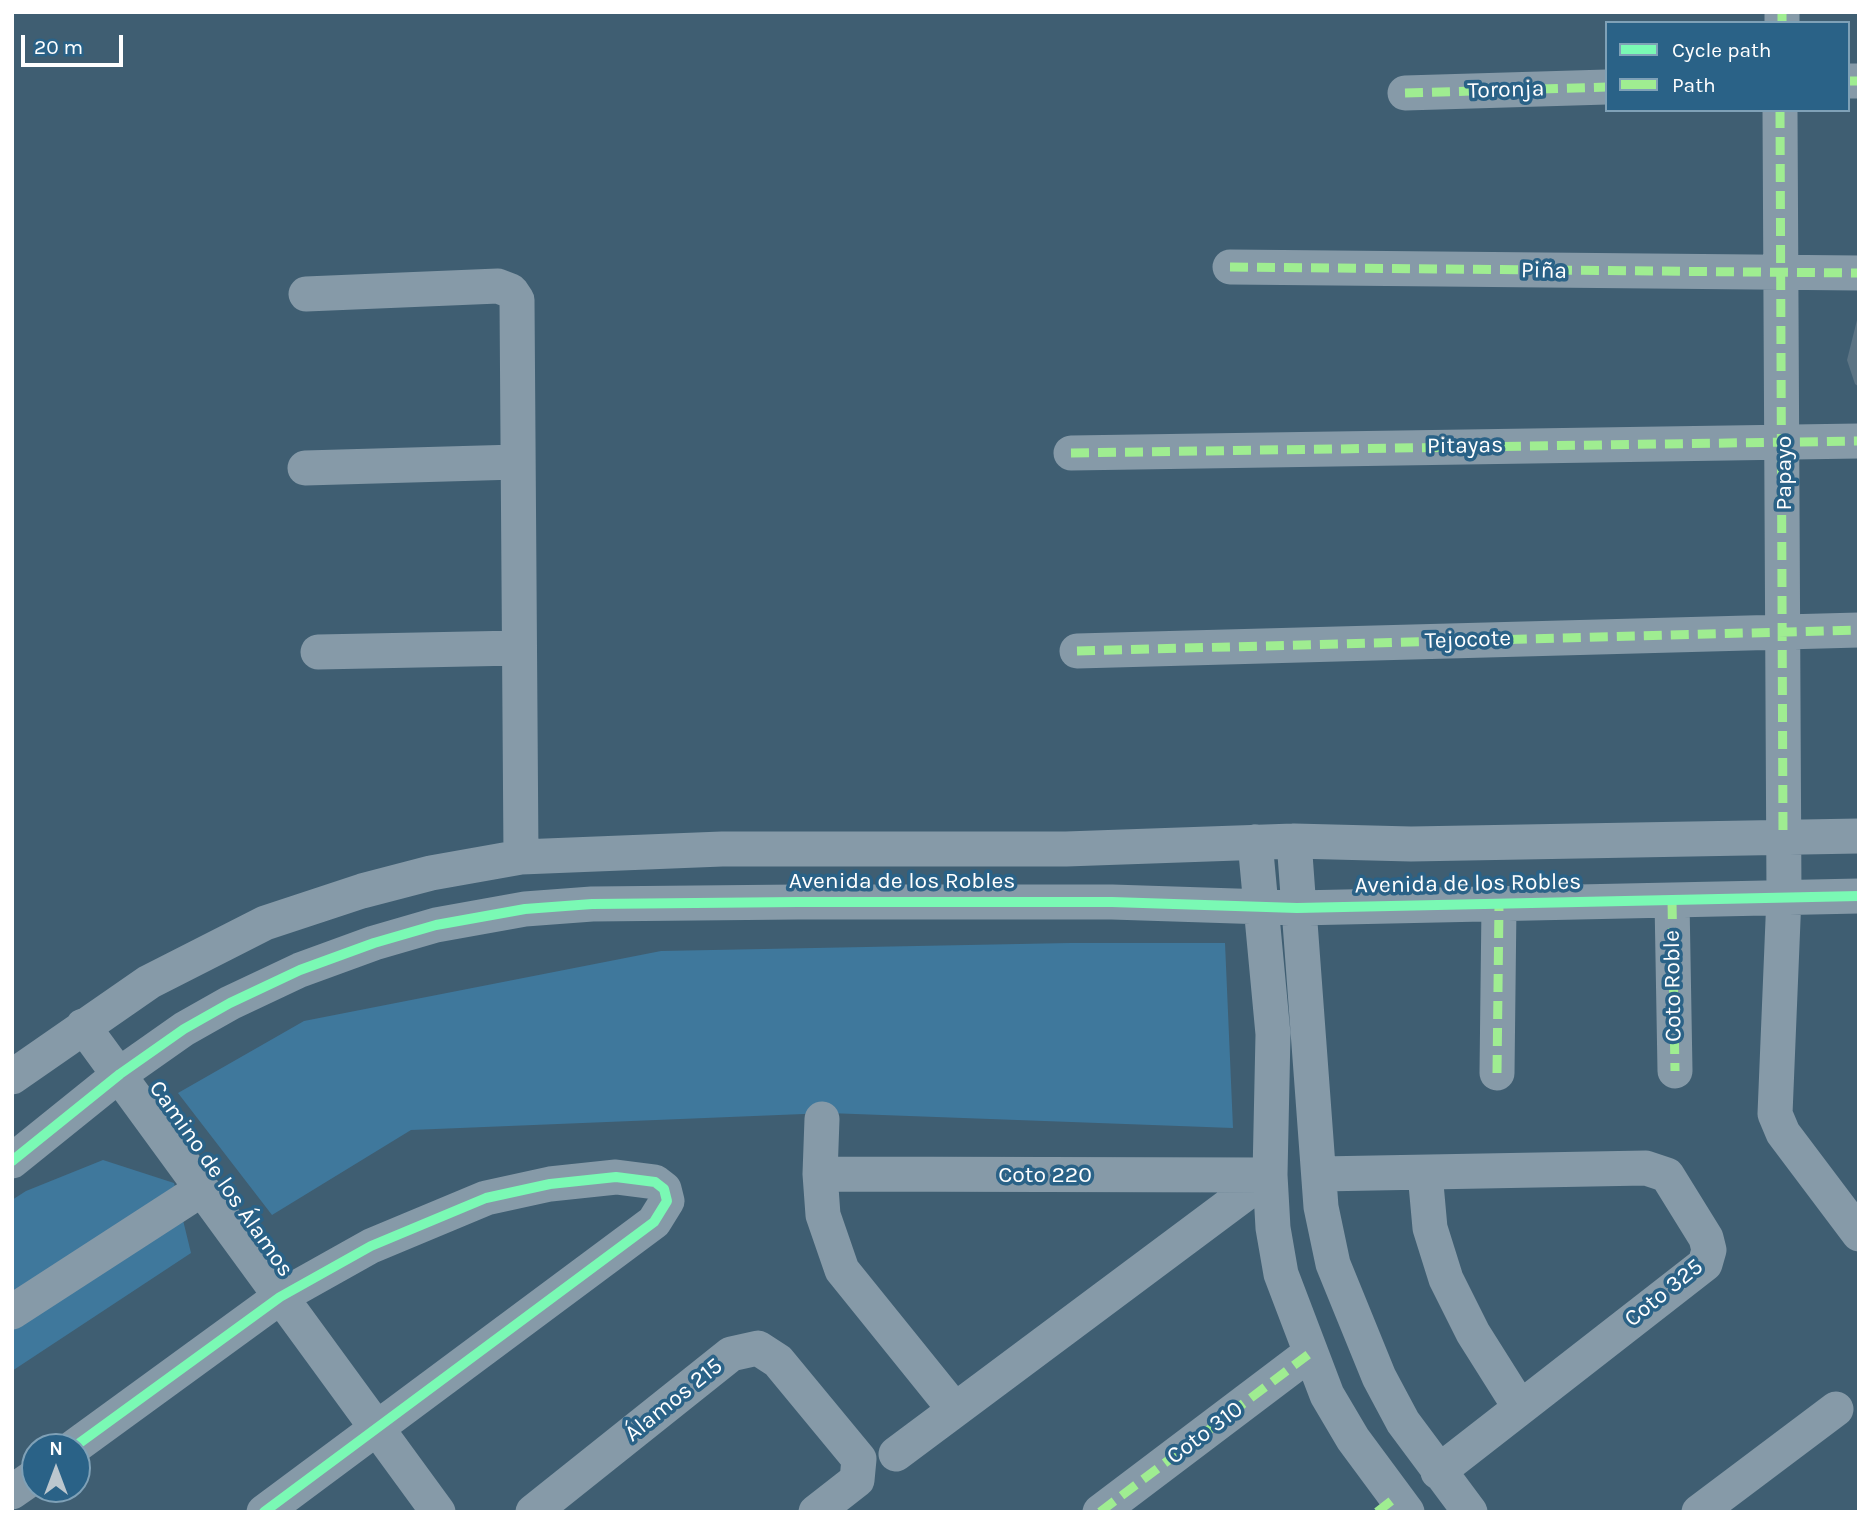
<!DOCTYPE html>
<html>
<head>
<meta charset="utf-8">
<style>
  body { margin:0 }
  #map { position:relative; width:1871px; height:1524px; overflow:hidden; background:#3f5e72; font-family:Karla,sans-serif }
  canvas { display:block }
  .frame { position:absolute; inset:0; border:14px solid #fff; pointer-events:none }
  .legend { position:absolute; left:1605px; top:21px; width:245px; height:91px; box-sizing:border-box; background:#2a6287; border:2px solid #7fa1b7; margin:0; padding:9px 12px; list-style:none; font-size:21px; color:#fff }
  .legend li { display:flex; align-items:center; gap:14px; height:35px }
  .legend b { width:35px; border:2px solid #7fa1b7 }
  .north { position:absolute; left:21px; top:1433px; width:70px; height:70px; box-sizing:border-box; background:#2a6287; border:2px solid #7fa1b7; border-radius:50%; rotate:0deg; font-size:19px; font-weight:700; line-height:28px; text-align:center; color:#fff }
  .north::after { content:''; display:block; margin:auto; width:24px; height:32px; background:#bcc7ce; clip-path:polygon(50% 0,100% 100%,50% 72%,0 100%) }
  .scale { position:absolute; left:21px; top:35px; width:102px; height:32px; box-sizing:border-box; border:4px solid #fff; border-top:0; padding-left:9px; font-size:21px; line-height:24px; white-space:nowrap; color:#fff; -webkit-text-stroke:5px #2a6287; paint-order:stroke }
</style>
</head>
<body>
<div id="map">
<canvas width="1871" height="1524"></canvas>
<div class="frame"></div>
<ul class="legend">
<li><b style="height:9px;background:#7af9b4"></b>Cycle path</li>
<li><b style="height:9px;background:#9fed91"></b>Path</li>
</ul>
<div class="north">N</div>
<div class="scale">20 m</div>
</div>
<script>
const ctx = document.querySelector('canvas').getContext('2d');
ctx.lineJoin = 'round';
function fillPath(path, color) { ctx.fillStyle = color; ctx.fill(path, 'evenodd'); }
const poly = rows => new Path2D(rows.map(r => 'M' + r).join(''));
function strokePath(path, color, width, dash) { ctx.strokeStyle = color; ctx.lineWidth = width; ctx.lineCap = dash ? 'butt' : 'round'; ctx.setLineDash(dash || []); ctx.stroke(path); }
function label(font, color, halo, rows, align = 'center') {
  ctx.font = font + ' Karla,sans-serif'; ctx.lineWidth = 7; ctx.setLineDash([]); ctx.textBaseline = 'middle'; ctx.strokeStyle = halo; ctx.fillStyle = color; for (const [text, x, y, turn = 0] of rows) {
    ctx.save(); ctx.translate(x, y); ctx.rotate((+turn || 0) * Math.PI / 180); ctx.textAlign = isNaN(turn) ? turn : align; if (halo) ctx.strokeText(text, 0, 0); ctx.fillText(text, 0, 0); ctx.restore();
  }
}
fillPath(poly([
  [1070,943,1225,943,1233,1128,828,1113,411,1130,272,1215,178,1093,304,1021,661,951],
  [103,1160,174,1183,191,1253,12,1371,12,1200,26,1191]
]), '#3f789c');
fillPath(poly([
  [1858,316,1859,316,1859,387,1855,384,1847,360]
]), '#5c7484');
strokePath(poly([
  [1782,23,1782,12],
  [1848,81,1859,81],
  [1405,93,1607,87],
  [1780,110,1784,896,1775,1114,1783,1133,1859,1234],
  [1230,267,1859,273],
  [306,294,498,286,511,291,517,300,521,857],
  [1071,453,1859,441],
  [305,468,517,462],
  [1077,651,1859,630],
  [318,652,519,648],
  [1294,841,1321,1207,1333,1264,1379,1377,1403,1422,1470,1512],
  [1255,842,1273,1034,1270,1175,1273,1228,1281,1274,1327,1395,1353,1439,1407,1512],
  [1672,901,1675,1071],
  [83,1026,438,1512],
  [1497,1073,1499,905],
  [12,1077,149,982,265,923,362,891,431,873,521,857,722,849,1066,849,1294,841,1411,844,1859,836],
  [822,1119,820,1174,823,1215,842,1270,955,1410],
  [12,1161,120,1074,184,1029,230,1003,300,970,374,943,436,925,525,909,592,904,798,902,1112,902,1297,908,1859,896],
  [1425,1173,1430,1228,1446,1279,1473,1333,1519,1406],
  [820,1174,1270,1175],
  [1320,1174,1646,1168,1667,1175,1706,1238,1709,1250,1705,1264,1438,1472],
  [12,1312,202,1189],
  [74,1447,280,1297,371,1246,486,1198,550,1184,616,1177,655,1182,664,1189,667,1201,654,1222,264,1512],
  [896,1454,1270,1175],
  [12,1492,35,1476],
  [533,1512,731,1354,758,1348,778,1361,859,1459,857,1480,816,1512],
  [1100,1512,1309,1354],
  [1699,1512,1836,1409]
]), '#869aa8', 35);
strokePath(poly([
  [1782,23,1782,12],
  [1848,81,1859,81],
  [1405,93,1607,87],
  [1780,110,1783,836],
  [1230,267,1859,273],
  [1071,453,1859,441],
  [1077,651,1859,630],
  [1672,901,1675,1071],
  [1497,1073,1499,905],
  [1100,1512,1309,1354],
  [1377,1512,1395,1498]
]), '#9fed91', 9, [18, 9]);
strokePath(poly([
  [12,1161,120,1074,184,1029,230,1003,300,970,374,943,436,925,525,909,592,904,798,902,1112,902,1297,908,1859,896],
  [74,1447,280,1297,371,1246,486,1198,550,1184,616,1177,655,1182,664,1189,667,1201,654,1222,264,1512]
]), '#7af9b4', 10);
label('23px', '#fff', '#2a6287', [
  ["Toronja",1506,90,-2],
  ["Piña",1544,271,1],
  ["Pitayas",1465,446,-1],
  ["Papayo",1784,473,-90],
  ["Tejocote",1468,640,-2],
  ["Avenida de los Robles",902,881],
  ["Avenida de los Robles",1468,884,-1],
  ["Coto Roble",1673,986,-91],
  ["Coto 220",1045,1175],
  ["Camino de los Álamos",221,1179,55],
  ["Coto 325",1664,1293,-39],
  ["Álamos 215",674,1400,-39],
  ["Coto 310",1205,1433,-37]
]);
</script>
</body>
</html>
